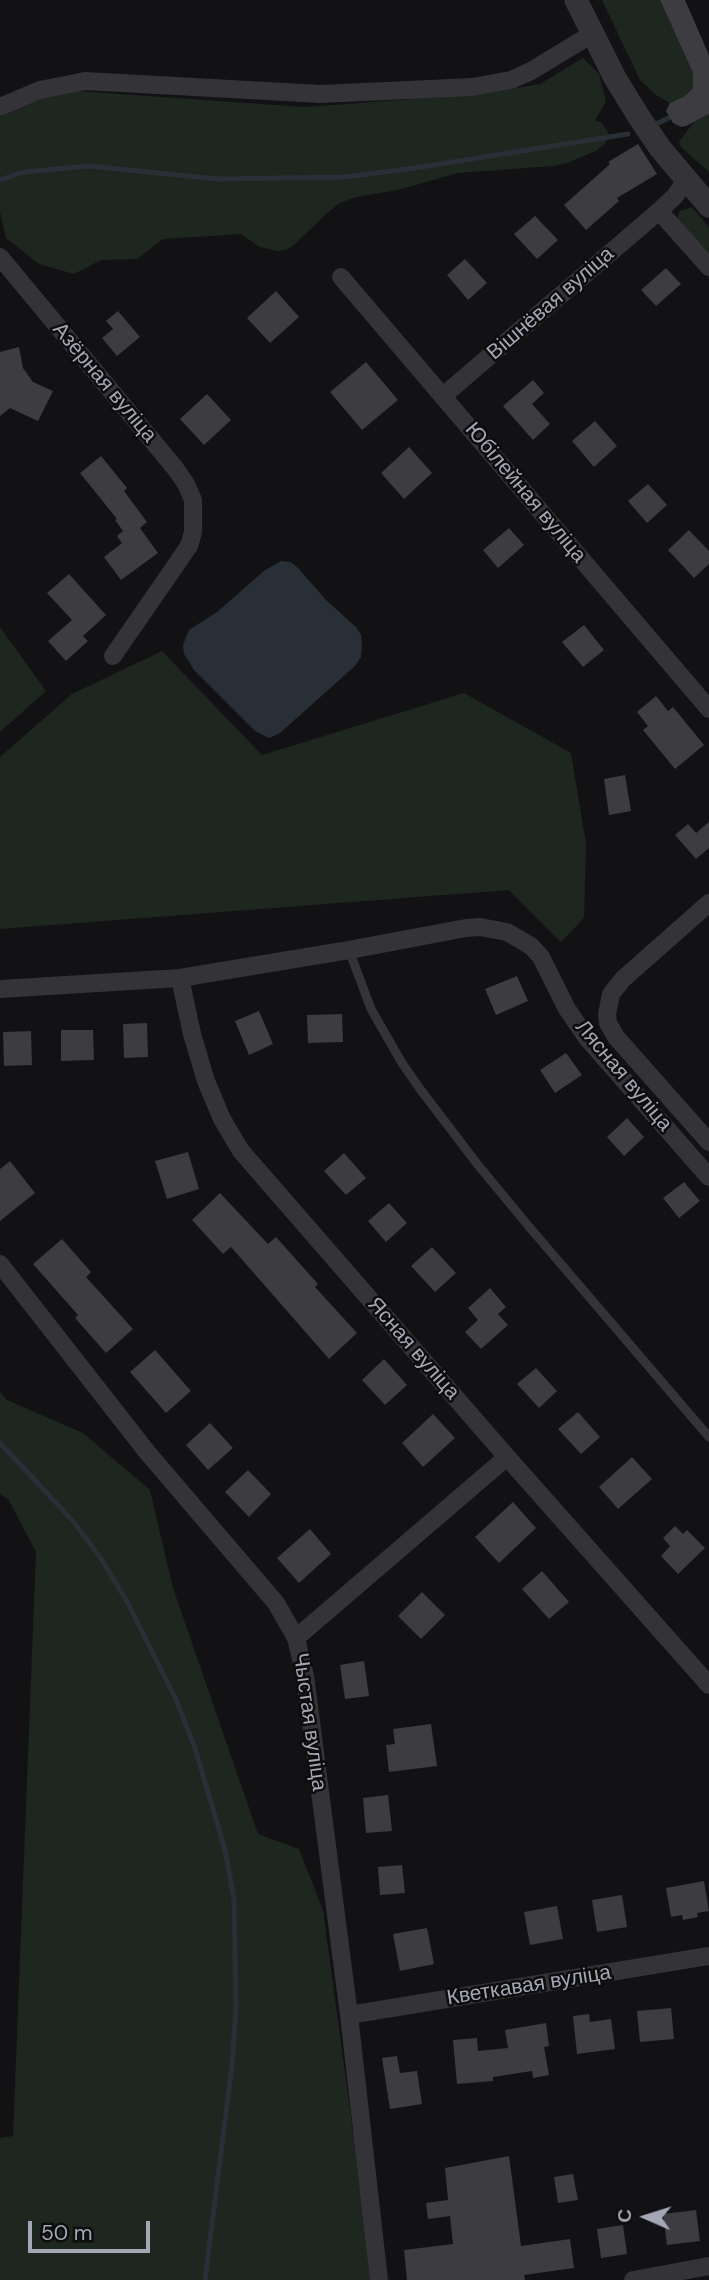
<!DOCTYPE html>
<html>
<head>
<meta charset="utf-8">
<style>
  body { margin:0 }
  #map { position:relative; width:709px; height:2280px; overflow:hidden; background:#121214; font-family:"DM Sans",sans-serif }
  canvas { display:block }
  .north { position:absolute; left:611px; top:2182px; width:70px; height:70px; -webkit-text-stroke:5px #0d0d0e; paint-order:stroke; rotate:273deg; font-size:19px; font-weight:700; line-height:28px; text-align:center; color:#a4a7b4 }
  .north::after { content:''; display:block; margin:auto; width:24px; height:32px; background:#a4a7b4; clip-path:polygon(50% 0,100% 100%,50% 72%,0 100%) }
  .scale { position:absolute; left:28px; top:2221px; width:122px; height:32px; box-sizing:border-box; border:4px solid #a4a7b4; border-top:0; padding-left:9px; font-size:21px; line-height:24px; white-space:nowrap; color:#a4a7b4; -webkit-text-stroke:5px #0d0d0e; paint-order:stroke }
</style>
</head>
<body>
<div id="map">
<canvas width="709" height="2280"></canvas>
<div class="north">С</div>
<div class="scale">50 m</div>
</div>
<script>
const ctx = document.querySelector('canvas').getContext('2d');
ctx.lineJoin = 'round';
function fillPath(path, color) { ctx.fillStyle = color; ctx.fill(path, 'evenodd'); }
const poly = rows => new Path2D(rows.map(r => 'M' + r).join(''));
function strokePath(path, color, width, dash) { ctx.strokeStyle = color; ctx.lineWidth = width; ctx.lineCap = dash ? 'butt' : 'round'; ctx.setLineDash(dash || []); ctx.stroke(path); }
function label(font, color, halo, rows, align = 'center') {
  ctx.font = font + ' "DM Sans",sans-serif'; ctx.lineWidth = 5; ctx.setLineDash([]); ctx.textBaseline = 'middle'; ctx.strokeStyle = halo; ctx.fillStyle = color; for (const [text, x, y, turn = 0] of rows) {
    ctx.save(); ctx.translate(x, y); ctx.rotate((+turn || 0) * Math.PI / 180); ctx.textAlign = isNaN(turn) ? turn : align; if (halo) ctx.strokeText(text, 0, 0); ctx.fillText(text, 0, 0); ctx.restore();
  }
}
fillPath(poly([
  [602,0,660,0,693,73,693,88,685,96,670,103,656,95,640,80],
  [583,58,599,74,606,102,595,120,602,123,609,134,605,144,596,151,567,163,554,166,458,173,398,190,356,197,340,203,327,213,294,245,286,250,277,251,260,247,241,234,163,239,137,259,101,260,74,274,39,264,6,238,0,212,0,117,63,90,305,107,480,94,540,84],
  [709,114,709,172,681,147,679,142,693,123],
  [692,207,709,227,709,256,677,220,680,211],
  [0,627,46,691,0,732],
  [162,651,262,755,464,693,571,753,586,844,584,918,561,942,509,890,0,929,0,757,72,694],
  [0,1392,7,1400,83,1433,150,1490,173,1588,258,1834,299,1849,323,1910,373,2280,0,2280,0,2138,13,2136,36,1552,8,1499,0,1494]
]), '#1e2620');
fillPath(poly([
  [281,561,291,562,298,568,326,600,356,627,361,635,362,645,361,657,355,666,280,733,269,738,255,731,194,670,184,654,183,645,189,630,217,612,265,570]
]), '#292f37');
strokePath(poly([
  [656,124,675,115],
  [0,180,24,172,89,166,217,179,345,177,415,168,628,134],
  [0,1443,73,1521,102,1560,129,1605,175,1697,195,1748,225,1850,234,1899,236,2008,232,2065,205,2280]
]), '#292f37', 5);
fillPath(poly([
  [660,0,685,0,709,55,709,114,686,126,681,127,673,123,666,111,670,103,685,96,693,88,693,73],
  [638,144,657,174,617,198,619,201,586,230,564,205,610,164,608,162],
  [535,216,558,240,537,259,514,234],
  [465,259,487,283,468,300,447,275],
  [666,268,681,284,656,306,641,290],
  [276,291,299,317,270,343,247,318],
  [118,311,140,337,117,356,102,338,113,329,106,321],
  [19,347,23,368,33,382,53,391,38,421,10,408,0,416,0,352],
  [366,362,398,400,362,430,330,392],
  [533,380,544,393,532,404,550,424,533,440,503,406],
  [207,394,231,420,204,445,180,419],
  [595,421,617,446,594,467,572,441],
  [409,447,432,473,404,499,381,473],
  [101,456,127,488,124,491,147,522,140,528,158,553,121,580,104,557,122,543,117,536,123,531,115,520,117,519,80,473],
  [648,484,667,505,647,523,628,501],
  [509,528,524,545,498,568,483,550],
  [689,530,709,551,709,564,694,578,668,550],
  [69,574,106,615,83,636,88,641,66,661,48,641,72,620,47,593],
  [584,625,604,650,583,667,562,642],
  [656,696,668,711,673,707,704,745,675,769,643,730,648,726,637,712],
  [625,775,631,811,609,815,604,779],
  [709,822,709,848,696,859,675,835,688,824,696,833],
  [517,976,528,1001,496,1015,485,989],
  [259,1011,273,1044,249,1055,235,1021],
  [342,1014,343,1042,308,1043,307,1015],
  [147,1023,148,1057,124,1058,123,1024],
  [61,1030,93,1030,94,1060,61,1061],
  [31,1031,32,1065,4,1066,3,1032],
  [566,1053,582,1075,555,1093,540,1070],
  [627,1118,644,1137,624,1156,607,1137],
  [188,1152,199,1189,167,1199,155,1161],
  [344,1153,366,1178,346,1195,324,1171],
  [10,1161,35,1193,0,1221,0,1169],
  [684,1182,700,1201,679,1218,663,1198],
  [220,1193,268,1244,276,1237,318,1284,315,1287,357,1333,329,1359,231,1247,223,1254,192,1220],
  [389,1203,407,1223,386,1242,368,1221],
  [62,1239,91,1272,86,1277,133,1329,106,1353,75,1318,78,1315,33,1264],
  [432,1247,456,1273,435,1292,411,1266],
  [490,1288,506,1307,498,1314,508,1325,481,1349,465,1332,478,1320,468,1308],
  [155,1350,191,1391,166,1413,130,1372],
  [384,1359,407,1385,385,1405,362,1380],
  [536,1368,557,1391,539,1408,517,1384],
  [578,1412,600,1437,581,1454,558,1429],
  [433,1414,455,1438,423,1467,402,1443],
  [210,1423,233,1448,208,1470,186,1445],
  [632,1457,652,1479,618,1509,599,1487],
  [248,1470,271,1494,249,1517,225,1492],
  [513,1502,536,1528,499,1563,475,1537],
  [675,1526,683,1534,687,1530,705,1548,678,1574,661,1556,670,1546,663,1538],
  [310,1529,331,1554,299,1583,277,1558],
  [542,1571,569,1602,549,1619,522,1589],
  [422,1592,445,1615,421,1639,398,1616],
  [364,1661,369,1696,345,1699,340,1665],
  [431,1724,437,1766,389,1772,386,1745,395,1744,393,1729],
  [388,1795,392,1831,366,1833,363,1798],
  [402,1865,405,1893,380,1895,378,1867],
  [704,1881,709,1911,697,1913,698,1917,683,1920,682,1915,671,1917,666,1888],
  [622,1895,627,1927,597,1932,592,1900],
  [557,1906,563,1939,530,1945,524,1912],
  [427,1928,434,1964,400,1971,393,1934],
  [671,2008,674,2039,640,2042,637,2011],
  [589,2014,590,2022,611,2019,615,2049,577,2054,573,2016],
  [546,2023,549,2046,544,2047,549,2075,533,2078,532,2071,493,2077,493,2081,457,2084,453,2040,477,2038,478,2051,508,2048,505,2030],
  [397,2056,400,2073,417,2071,422,2104,390,2109,382,2058],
  [509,2156,521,2246,570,2239,574,2268,524,2275,525,2280,407,2280,404,2250,453,2244,450,2216,428,2219,426,2203,448,2200,445,2168],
  [573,2174,578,2200,558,2203,554,2177],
  [696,2210,700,2241,667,2245,663,2214],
  [623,2225,627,2254,601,2258,597,2229]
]), '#3c3c41');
strokePath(poly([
  [349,950,371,1009,402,1063,420,1089,478,1165,531,1229,709,1437]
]), '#333338', 9);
strokePath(poly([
  [0,107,40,90,85,81,321,94,472,87,511,80,531,71,592,34],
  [659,211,709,267],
  [0,257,175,468,186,484,193,500,193,532,189,546,113,656],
  [341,277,709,709],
  [443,396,659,211,675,196,686,180],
  [709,903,623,979,611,994,607,1014,608,1023,616,1037,709,1142],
  [180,978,192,1034,206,1081,222,1119,241,1151,507,1457,709,1685],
  [0,989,180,978,349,950,466,928,480,927,507,932,531,946,541,957,567,1009,587,1038,709,1177],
  [0,1264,147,1452,276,1603,296,1638,305,1676,349,2015,379,2280],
  [296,1638,507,1457],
  [349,2015,709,1956],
  [633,2280,709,2266]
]), '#333338', 18);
strokePath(poly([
  [576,0,615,78,639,117,660,148,709,206]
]), '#333338', 23);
label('21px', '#a4a7b4', '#0d0d0e', [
  ["Вішнёвая вуліца",551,304,-41],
  ["Азёрная вуліца",104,383,50],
  ["Юбілейная вуліца",525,493,50],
  ["Лясная вуліца",623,1076,50],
  ["Ясная вуліца",413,1349,49],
  ["Чыстая вуліца",309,1722,82],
  ["Кветкавая вуліца",529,1986,-9]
]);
</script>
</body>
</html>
